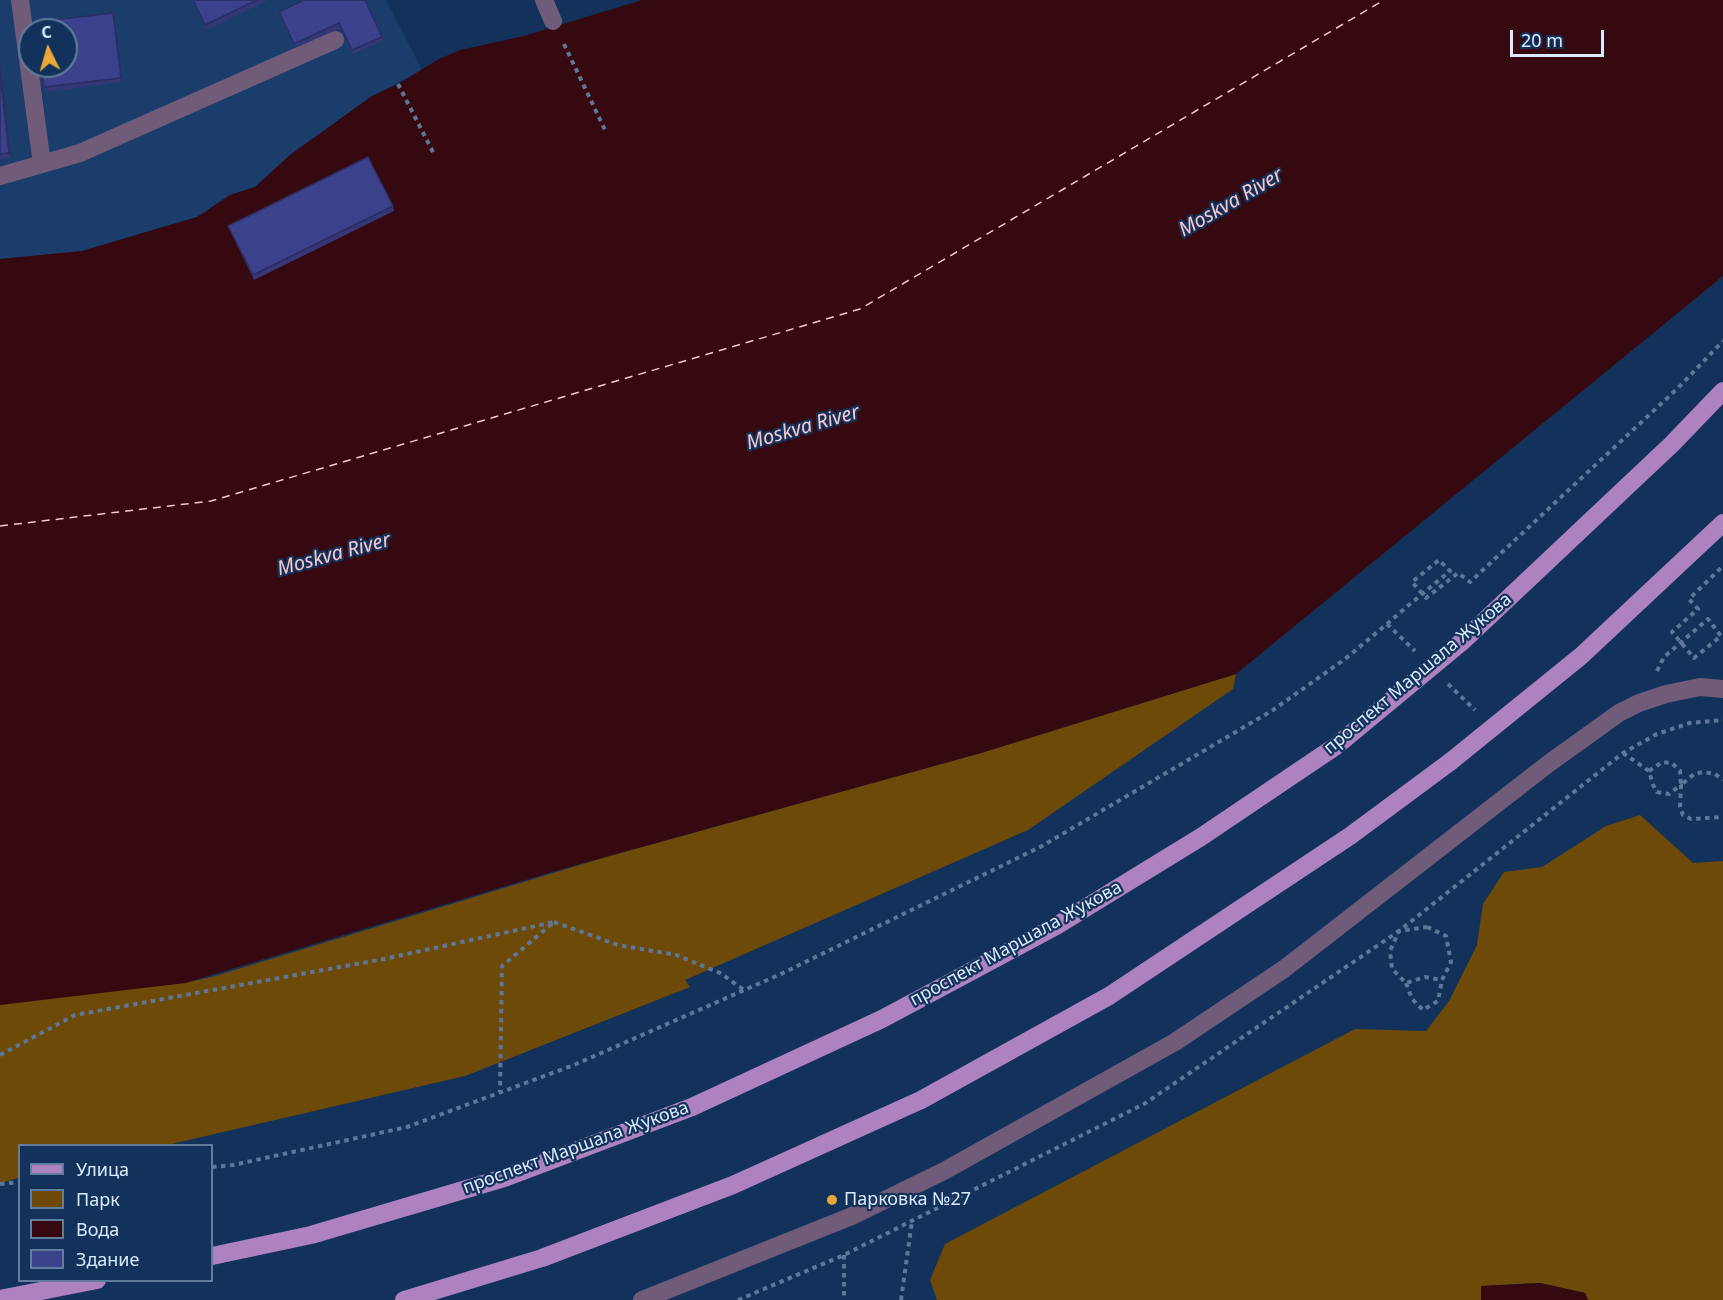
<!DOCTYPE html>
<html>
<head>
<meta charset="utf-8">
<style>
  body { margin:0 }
  #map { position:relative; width:1723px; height:1300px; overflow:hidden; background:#12325b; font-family:"Noto Sans",sans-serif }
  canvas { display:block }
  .legend { position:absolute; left:18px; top:1144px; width:195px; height:138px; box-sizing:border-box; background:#12325b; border:2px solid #627c9d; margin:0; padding:8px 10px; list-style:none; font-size:18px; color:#daeaff }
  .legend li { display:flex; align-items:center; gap:12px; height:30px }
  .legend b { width:30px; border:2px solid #627c9d }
  .north { position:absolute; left:18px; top:18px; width:60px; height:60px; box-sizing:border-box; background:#12325b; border:2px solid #627c9d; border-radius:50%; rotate:355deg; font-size:16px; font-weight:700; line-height:24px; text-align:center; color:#daeaff }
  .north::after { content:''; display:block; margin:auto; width:21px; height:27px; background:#eba939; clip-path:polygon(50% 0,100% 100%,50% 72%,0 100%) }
  .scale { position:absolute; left:1510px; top:30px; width:94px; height:27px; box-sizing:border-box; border:3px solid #daeaff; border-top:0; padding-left:8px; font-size:18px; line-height:21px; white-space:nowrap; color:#daeaff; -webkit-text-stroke:4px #12325b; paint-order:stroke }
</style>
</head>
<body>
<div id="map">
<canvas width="1723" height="1300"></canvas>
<ul class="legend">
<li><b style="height:8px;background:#ae81bf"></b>Улица</li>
<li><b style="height:16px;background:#6d4a08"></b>Парк</li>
<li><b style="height:16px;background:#36080f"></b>Вода</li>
<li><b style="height:16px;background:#3c418b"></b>Здание</li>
</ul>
<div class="north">С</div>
<div class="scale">20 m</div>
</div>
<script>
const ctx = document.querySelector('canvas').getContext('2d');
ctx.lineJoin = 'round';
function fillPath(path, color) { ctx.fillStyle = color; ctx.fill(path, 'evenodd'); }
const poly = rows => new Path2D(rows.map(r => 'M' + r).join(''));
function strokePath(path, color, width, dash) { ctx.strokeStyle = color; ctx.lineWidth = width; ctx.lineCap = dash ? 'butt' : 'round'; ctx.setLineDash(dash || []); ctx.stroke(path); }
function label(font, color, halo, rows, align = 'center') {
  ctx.font = font + ' "Noto Sans",sans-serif'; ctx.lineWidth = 4.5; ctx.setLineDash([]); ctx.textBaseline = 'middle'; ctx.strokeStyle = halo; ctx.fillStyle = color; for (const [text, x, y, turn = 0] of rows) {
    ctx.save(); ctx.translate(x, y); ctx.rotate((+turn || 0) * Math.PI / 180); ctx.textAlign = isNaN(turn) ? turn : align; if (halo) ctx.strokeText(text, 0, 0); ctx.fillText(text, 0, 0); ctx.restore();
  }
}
fillPath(poly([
  [0,0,386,0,422,70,372,96,290,155,255,187,230,195,197,217,82,251,0,259],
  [30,30,66,30,66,66,30,66]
]), '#1a3d6c');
fillPath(poly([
  [1236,674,1233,689,1028,830,685,980,690,987,465,1076,167,1145,20,1146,19,1178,0,1183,0,1002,185,983,215,976,599,859,981,753],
  [1640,815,1693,863,1723,861,1723,1300,1588,1300,1585,1293,1540,1283,1481,1286,1481,1300,937,1300,930,1280,945,1244,1355,1029,1426,1031,1449,1001,1477,945,1483,904,1504,872,1542,867,1606,826]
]), '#6d4a08');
fillPath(poly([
  [642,0,1723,0,1723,276,1236,674,981,753,555,871,185,983,0,1005,0,259,82,251,197,217,230,195,255,187,290,155,372,96,398,84,439,59,460,50,524,36],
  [1540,1283,1585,1293,1588,1300,1481,1300,1481,1286]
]), '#36080f');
strokePath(poly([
  [0,526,211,501,860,309,1384,0]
]), '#fbc7c8', 1.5, [8, 6]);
strokePath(poly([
  [564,44,605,130],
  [398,84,435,156],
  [1387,624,1415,651],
  [1657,671,1664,657,1708,619,1721,636,1694,658,1672,632,1698,609,1689,599,1723,566],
  [1448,684,1475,710],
  [1623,753,1649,771,1653,785,1657,792,1669,794,1681,785,1680,807,1683,815,1691,819,1723,817],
  [1649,771,1662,762,1672,763,1680,771,1681,785,1694,774,1703,772,1715,774,1723,780],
  [554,922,618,945,676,955,720,973,744,990],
  [1427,927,1446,936,1451,962,1442,980,1425,977,1406,983,1392,969,1390,951,1399,931,1427,927],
  [1406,983,1412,999,1423,1010,1438,1001,1442,980],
  [0,1055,75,1015,384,959,554,922,502,966,500,1092],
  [212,1167,233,1165,407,1127,574,1065,783,973,1042,846,1273,710,1345,659,1387,624,1404,609,1450,571,1439,560,1412,582,1426,598,1458,573,1470,582,1678,388,1723,341],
  [0,1184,20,1182],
  [844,1255,844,1300],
  [738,1300,844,1255,1144,1104,1399,931,1623,753,1657,734,1690,723,1723,720],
  [901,1300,912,1221]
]), '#5d7799', 4, [4.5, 4.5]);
strokePath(poly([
  [20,0,42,164],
  [544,0,553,21],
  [0,176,80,153,335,40]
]), '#705b79', 18);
strokePath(poly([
  [642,1300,852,1216,944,1171,1175,1042,1284,969,1548,764,1619,713,1639,703,1666,694,1700,687,1723,689]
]), '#705b79', 18);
strokePath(poly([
  [0,1299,97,1280],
  [404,1300,542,1258,733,1185,921,1100,1109,996,1350,836,1450,762]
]), '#ae81bf', 18);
strokePath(poly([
  [1450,762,1581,656,1723,523],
  [212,1256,311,1235,504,1178,692,1107,882,1019,1056,926,1201,837,1336,746,1464,640,1672,444,1723,391]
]), '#ae81bf', 18);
fillPath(poly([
  [192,0,268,0,207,30],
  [304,0,382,37,383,41,353,54,341,28,295,48,280,16],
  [113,13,114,18,122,82,45,92,44,87],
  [0,62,11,158,0,159],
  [393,206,394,211,254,280,228,226]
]), '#343878');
fillPath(poly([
  [113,13,114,18,122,82,121,78],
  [0,62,11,158,9,153,0,72]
]), '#2a2e61');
const building = poly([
  [193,0,257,0,205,25,193,0],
  [304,0,365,0,382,37,352,50,339,23,294,44,279,12,304,0],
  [113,13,121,78,44,87,41,66,66,66,66,30,37,30,36,22,113,13],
  [0,72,9,153,0,154,0,72],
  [368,157,393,206,253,275,228,226,368,157]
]);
fillPath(building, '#3c418b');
strokePath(building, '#2a2e61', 1.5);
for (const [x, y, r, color] of [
  [832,1200,6,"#eba939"]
]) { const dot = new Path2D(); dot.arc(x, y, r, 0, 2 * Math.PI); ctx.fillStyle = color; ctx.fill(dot); strokePath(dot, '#12325b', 2); }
label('18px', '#daeaff', '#12325b', [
  ["проспект Маршала Жукова",1418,674,-40],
  ["проспект Маршала Жукова",1016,944,-29],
  ["проспект Маршала Жукова",576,1148,-20]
]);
label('18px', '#daeaff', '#12325b', [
  ["Парковка №27",844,1200]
], 'left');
label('italic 20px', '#fbc7c8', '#12325b', [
  ["Moskva River",1231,203,-30],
  ["Moskva River",803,428,-16],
  ["Moskva River",334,555,-15]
]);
</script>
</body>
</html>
